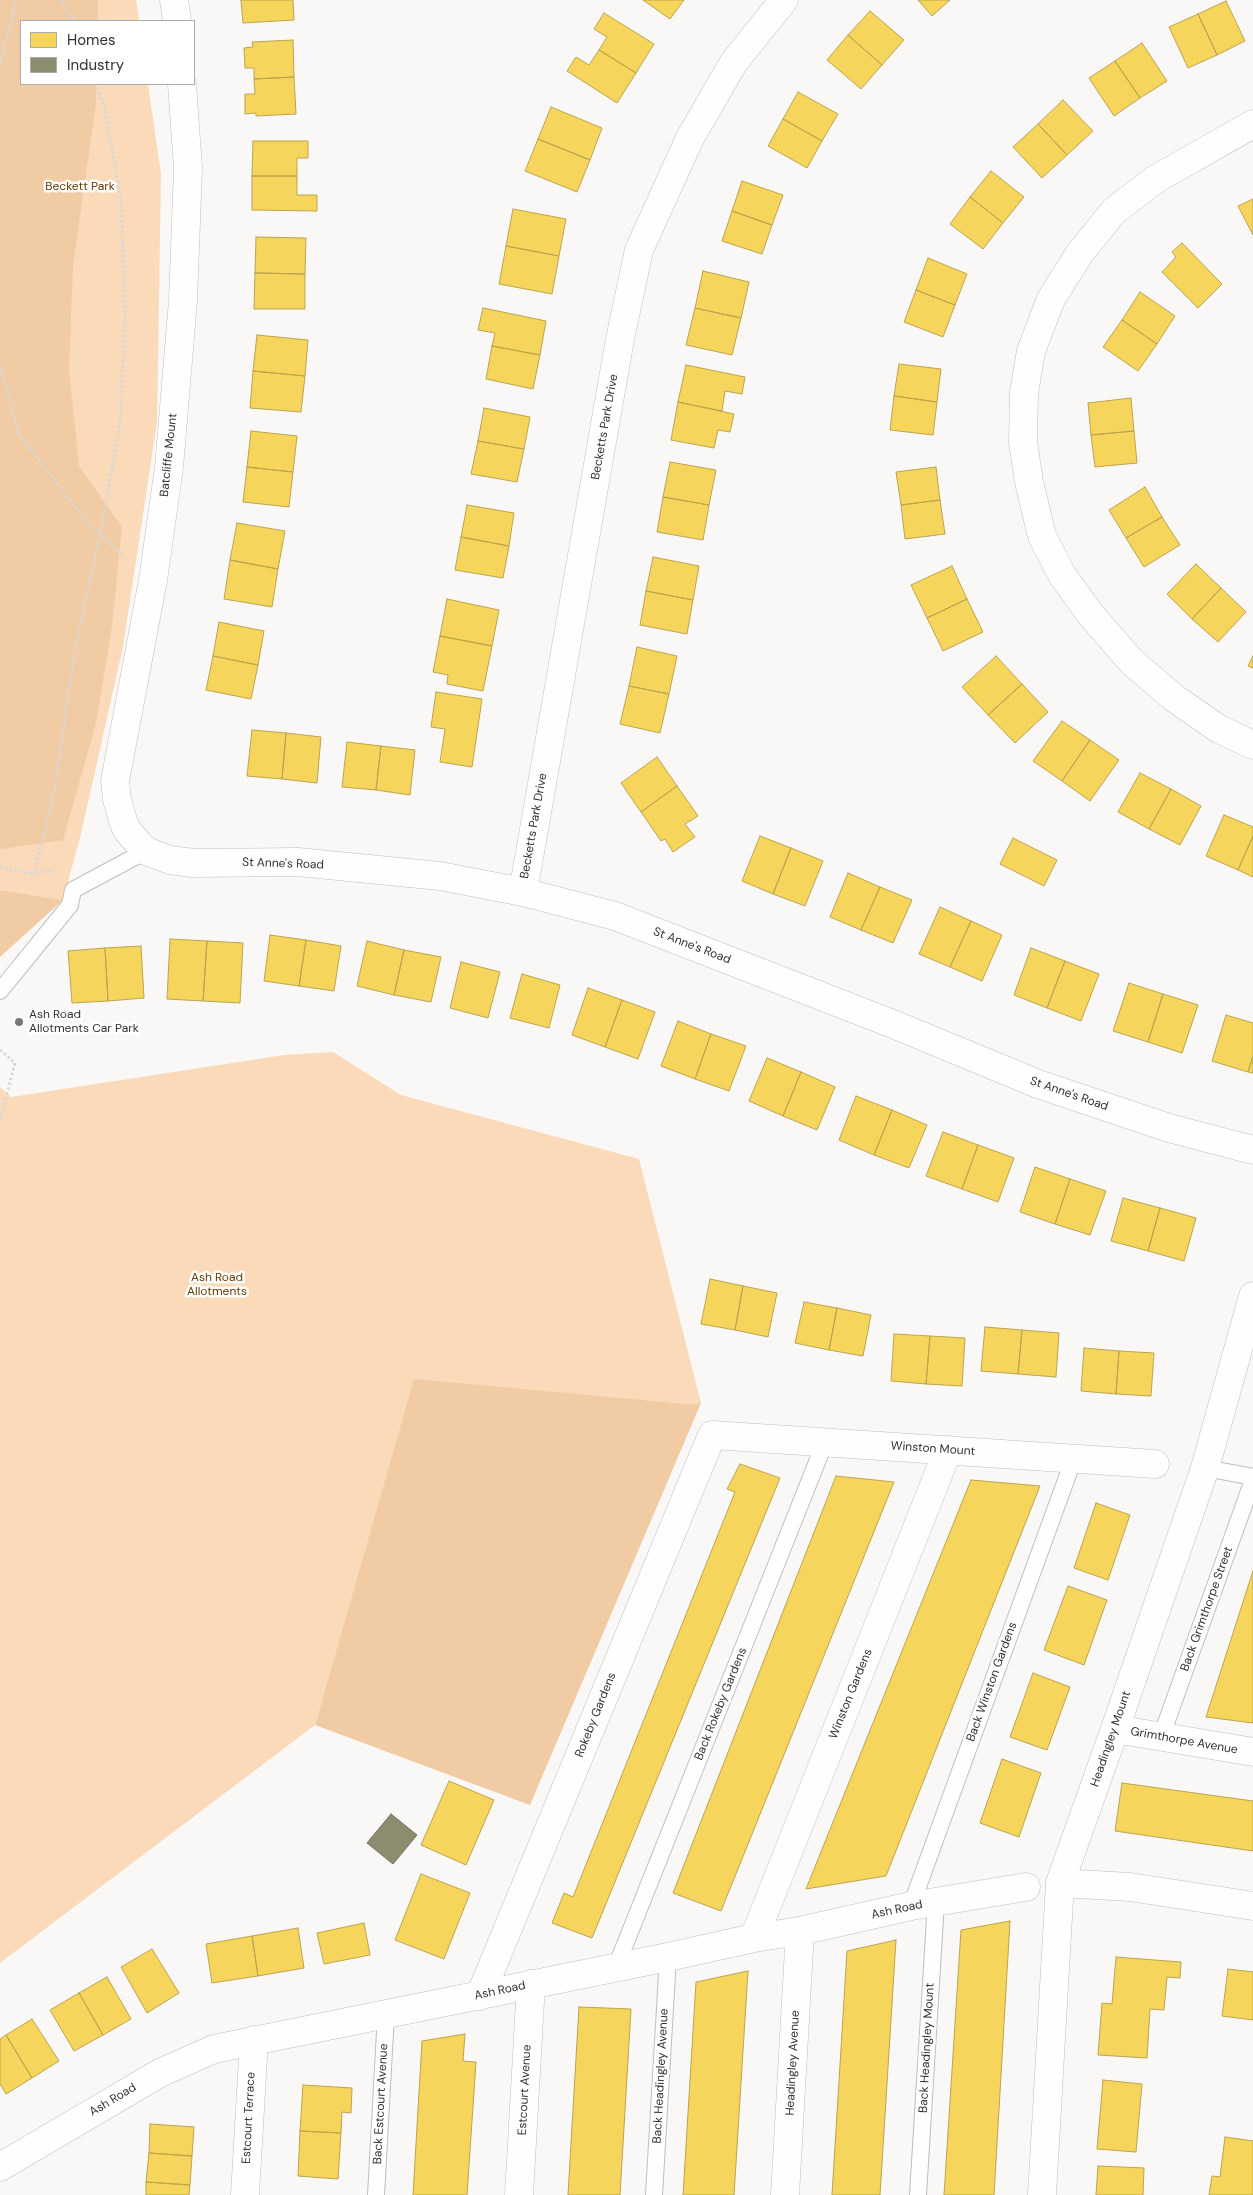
<!DOCTYPE html>
<html>
<head>
<meta charset="utf-8">
<style>
  body { margin:0 }
  #map { position:relative; width:1253px; height:2195px; overflow:hidden; background:#faf8f6; font-family:"DM Sans",sans-serif }
  canvas { display:block }
  .legend { position:absolute; left:20px; top:20px; width:175px; height:65px; box-sizing:border-box; background:#fff; border:1px solid #adadac; margin:0; padding:6px 9px; list-style:none; font-size:15px; color:#333130 }
  .legend li { display:flex; align-items:center; gap:10px; height:25px }
  .legend b { width:25px; border:1px solid #adadac }
</style>
</head>
<body>
<div id="map">
<canvas width="1253" height="2195"></canvas>
<ul class="legend">
<li><b style="height:14px;background:#f6d55c"></b>Homes</li>
<li><b style="height:14px;background:#8c8c6e"></b>Industry</li>
</ul>
</div>
<script>
const ctx = document.querySelector('canvas').getContext('2d');
ctx.lineJoin = 'round';
function fillPath(path, color) { ctx.fillStyle = color; ctx.fill(path, 'evenodd'); }
const poly = rows => new Path2D(rows.map(r => 'M' + r).join(''));
function strokePath(path, color, width, dash) { ctx.strokeStyle = color; ctx.lineWidth = width; ctx.lineCap = dash ? 'butt' : 'round'; ctx.setLineDash(dash || []); ctx.stroke(path); }
function label(font, color, halo, rows, align = 'center') {
  ctx.font = font + ' "DM Sans",sans-serif'; ctx.lineWidth = 5; ctx.setLineDash([]); ctx.textBaseline = 'middle'; ctx.strokeStyle = halo; ctx.fillStyle = color; for (const [text, x, y, turn = 0] of rows) {
    ctx.save(); ctx.translate(x, y); ctx.rotate((+turn || 0) * Math.PI / 180); ctx.textAlign = isNaN(turn) ? turn : align; if (halo) ctx.strokeText(text, 0, 0); ctx.fillText(text, 0, 0); ctx.restore();
  }
}
fillPath(poly([
  [0,0,136,0,139,21,21,21,21,84,148,84,161,174,157,422,123,647,80,838,63,900,0,890],
  [333,1052,401,1095,639,1159,701,1403,687,1404,414,1380,315,1725,0,1963,0,1087,11,1097,284,1055]
]), '#fbdab9');
fillPath(poly([
  [0,0,98,0,98,21,21,21,21,84,96,84,96,103,73,266,69,370,79,466,122,527,112,626,96,723,63,840,0,849],
  [0,890,63,900,0,957],
  [414,1379,687,1404,701,1403,530,1805,315,1725]
]), '#f0cba4');
const homes = poly([
  [241,0,293,0,294,20,243,23,241,0],
  [643,0,684,0,670,19,643,0],
  [918,0,950,0,932,16,918,0],
  [1226,1,1245,41,1217,55,1198,14,1226,1],
  [870,11,904,40,882,65,848,35,870,11],
  [604,13,654,44,636,73,599,50,607,37,594,29,604,13],
  [1198,14,1217,55,1188,68,1169,27,1198,14],
  [848,35,882,65,861,89,827,60,848,35],
  [293,40,294,77,254,79,254,68,245,68,244,48,253,47,252,42,293,40],
  [1142,43,1167,81,1140,98,1115,61,1142,43],
  [599,50,636,73,617,103,567,71,576,57,589,65,599,50],
  [1115,61,1140,98,1114,116,1089,78,1115,61],
  [294,77,296,114,256,116,256,113,245,114,245,94,255,94,254,79,294,77],
  [798,92,838,114,822,141,783,119,798,92],
  [1063,100,1093,131,1067,155,1038,124,1063,100],
  [551,107,602,128,590,160,538,139,551,107],
  [783,119,822,141,807,168,768,146,783,119],
  [1038,124,1067,155,1042,178,1013,147,1038,124],
  [538,139,590,160,577,192,525,171,538,139],
  [253,141,308,141,308,158,297,158,297,176,252,176,253,141],
  [991,171,1024,197,1003,223,970,197,991,171],
  [252,176,297,176,297,195,317,195,317,211,252,210,252,176],
  [742,181,783,195,772,225,732,211,742,181],
  [970,197,1003,223,983,249,950,224,970,197],
  [1253,199,1253,235,1238,206,1253,199],
  [513,209,566,219,559,256,506,246,513,209],
  [732,211,772,225,762,254,722,241,732,211],
  [256,237,306,238,305,274,255,273,256,237],
  [1182,243,1222,284,1198,308,1162,272,1176,257,1172,252,1182,243],
  [506,246,559,256,552,294,499,284,506,246],
  [928,258,967,274,955,305,916,290,928,258],
  [703,271,749,282,741,318,695,308,703,271],
  [255,273,305,274,305,309,254,309,255,273],
  [916,290,955,305,943,337,904,322,916,290],
  [1140,292,1175,316,1157,344,1122,320,1140,292],
  [483,308,546,321,540,355,492,346,495,333,478,330,483,308],
  [695,308,741,318,732,355,686,345,695,308],
  [1122,320,1157,344,1138,371,1103,347,1122,320],
  [257,335,308,340,305,376,253,371,257,335],
  [492,346,540,355,533,389,486,379,492,346],
  [899,364,941,369,937,402,894,396,899,364],
  [686,365,745,377,742,394,725,391,722,411,678,402,686,365],
  [253,371,305,376,301,412,250,408,253,371],
  [894,396,937,402,933,435,890,430,894,396],
  [1131,398,1134,431,1091,435,1088,403,1131,398],
  [678,402,734,414,730,432,718,430,714,448,671,440,678,402],
  [484,408,530,417,524,449,478,441,484,408],
  [251,431,297,436,293,472,247,467,251,431],
  [1134,431,1137,463,1095,467,1091,435,1134,431],
  [478,441,524,449,517,482,471,474,478,441],
  [670,462,716,470,709,505,663,497,670,462],
  [247,467,293,472,289,507,243,502,247,467],
  [936,467,940,500,901,505,896,472,936,467],
  [1145,487,1162,517,1126,538,1109,510,1145,487],
  [663,497,709,505,703,540,657,532,663,497],
  [940,500,945,534,905,539,901,505,940,500],
  [467,505,514,513,509,546,461,537,467,505],
  [1162,517,1180,545,1144,567,1126,538,1162,517],
  [237,523,285,531,278,569,230,560,237,523],
  [461,537,509,546,503,578,455,570,461,537],
  [653,557,699,566,693,600,646,591,653,557],
  [230,560,278,569,272,607,224,599,230,560],
  [1196,564,1221,588,1192,619,1167,594,1196,564],
  [952,566,967,599,927,618,911,585,952,566],
  [1221,588,1246,612,1218,642,1192,619,1221,588],
  [646,591,693,600,687,634,640,625,646,591],
  [447,599,499,610,492,646,440,636,447,599],
  [967,599,983,632,943,651,927,618,967,599],
  [219,622,264,631,258,665,213,656,219,622],
  [440,636,492,646,483,691,447,684,448,675,433,672,440,636],
  [637,647,677,656,669,694,629,686,637,647],
  [213,656,258,665,251,699,206,690,213,656],
  [996,656,1022,684,988,715,962,687,996,656],
  [1253,656,1253,668,1248,666,1253,656],
  [1022,684,1048,712,1015,743,988,715,1022,684],
  [629,686,669,694,660,733,620,724,629,686],
  [436,692,482,699,472,767,440,762,445,729,431,727,436,692],
  [1062,721,1090,740,1062,781,1033,761,1062,721],
  [252,730,286,733,282,779,247,776,252,730],
  [286,733,321,737,317,783,282,779,286,733],
  [1090,740,1119,760,1090,801,1062,781,1090,740],
  [347,742,381,746,376,790,342,787,347,742],
  [381,746,415,750,410,795,376,790,381,746],
  [657,757,677,786,641,812,621,783,657,757],
  [1140,773,1171,789,1149,829,1118,812,1140,773],
  [677,786,698,816,685,824,695,837,673,852,665,839,661,841,641,812,677,786],
  [1171,789,1201,806,1180,845,1149,829,1171,789],
  [1224,815,1253,827,1253,836,1238,870,1206,856,1224,815],
  [760,836,791,848,773,894,742,881,760,836],
  [1253,836,1253,877,1238,870,1253,836],
  [1013,838,1057,860,1044,886,1000,864,1013,838],
  [791,848,823,861,805,906,773,894,791,848],
  [848,873,880,887,861,930,830,917,848,873],
  [880,887,912,900,893,943,861,930,880,887],
  [940,907,971,921,950,967,919,954,940,907],
  [971,921,1002,935,982,981,950,967,971,921],
  [270,935,306,940,299,986,264,981,270,935],
  [170,939,207,941,203,1001,167,999,170,939],
  [306,940,341,946,334,991,299,986,306,940],
  [207,941,243,943,240,1003,203,1001,207,941],
  [367,941,404,950,394,995,357,986,367,941],
  [141,946,144,998,108,1001,105,948,141,946],
  [105,948,108,1001,72,1003,68,951,105,948],
  [1031,948,1065,961,1047,1008,1014,995,1031,948],
  [404,950,441,957,431,1002,394,995,404,950],
  [1065,961,1099,974,1081,1021,1047,1008,1065,961],
  [461,962,500,972,488,1018,450,1008,461,962],
  [522,974,560,985,549,1028,510,1018,522,974],
  [1129,983,1163,994,1148,1042,1113,1031,1129,983],
  [588,988,622,1000,605,1047,572,1035,588,988],
  [1163,994,1198,1005,1182,1053,1148,1042,1163,994],
  [622,1000,655,1012,638,1059,605,1047,622,1000],
  [1226,1015,1253,1023,1253,1056,1248,1072,1212,1061,1226,1015],
  [678,1021,711,1034,695,1079,661,1066,678,1021],
  [711,1034,746,1046,729,1091,695,1079,711,1034],
  [1253,1056,1253,1073,1248,1072,1253,1056],
  [767,1058,801,1072,783,1116,749,1101,767,1058],
  [801,1072,835,1087,817,1130,783,1116,801,1072],
  [856,1096,892,1110,874,1155,839,1140,856,1096],
  [892,1110,927,1125,909,1168,874,1155,892,1110],
  [943,1132,978,1145,962,1189,926,1176,943,1132],
  [978,1145,1014,1158,998,1202,962,1189,978,1145],
  [1035,1167,1070,1179,1055,1224,1020,1212,1035,1167],
  [1070,1179,1106,1191,1090,1235,1055,1224,1070,1179],
  [1123,1198,1160,1208,1148,1251,1111,1241,1123,1198],
  [1160,1208,1196,1218,1184,1261,1148,1251,1160,1208],
  [710,1279,743,1286,735,1330,701,1324,710,1279],
  [743,1286,777,1293,768,1337,735,1330,743,1286],
  [804,1302,837,1308,829,1350,795,1343,804,1302],
  [837,1308,871,1315,863,1356,829,1350,837,1308],
  [985,1327,1022,1330,1018,1374,981,1371,985,1327],
  [1022,1330,1059,1333,1056,1377,1018,1374,1022,1330],
  [894,1334,930,1336,926,1384,891,1381,894,1334],
  [930,1336,965,1338,962,1386,926,1384,930,1336],
  [1084,1348,1119,1351,1116,1394,1081,1391,1084,1348],
  [1119,1351,1154,1353,1151,1396,1116,1394,1119,1351],
  [740,1464,780,1478,592,1938,552,1923,564,1893,573,1897,735,1492,727,1489,740,1464],
  [836,1476,894,1482,721,1911,673,1893,836,1476],
  [971,1480,1040,1486,886,1876,806,1889,971,1480],
  [1096,1503,1130,1515,1108,1580,1074,1568,1096,1503],
  [1253,1571,1253,1723,1206,1717,1253,1571],
  [1068,1586,1107,1600,1084,1665,1044,1650,1068,1586],
  [1033,1673,1070,1687,1047,1750,1010,1737,1033,1673],
  [1002,1759,1041,1773,1019,1837,980,1823,1002,1759],
  [449,1781,494,1800,466,1865,421,1845,449,1781],
  [1122,1783,1253,1801,1253,1851,1115,1831,1122,1783],
  [421,1874,470,1893,444,1959,395,1940,421,1874],
  [1010,1921,994,2195,944,2195,961,1930,1010,1921],
  [364,1923,370,1955,324,1964,317,1933,364,1923],
  [298,1928,304,1968,258,1976,252,1936,298,1928],
  [252,1936,258,1976,212,1983,206,1944,252,1936],
  [896,1940,880,2195,832,2195,847,1951,896,1940],
  [152,1949,179,1993,147,2013,121,1967,152,1949],
  [1116,1957,1181,1962,1180,1978,1167,1977,1164,2010,1150,2009,1147,2058,1098,2055,1102,2003,1112,2004,1116,1957],
  [1228,1969,1253,1972,1253,2020,1222,2016,1228,1969],
  [748,1971,734,2195,683,2195,696,1982,748,1971],
  [107,1977,131,2019,103,2035,79,1993,107,1977],
  [79,1993,103,2035,74,2051,50,2010,79,1993],
  [579,2007,631,2009,620,2195,568,2195,579,2007],
  [32,2019,59,2061,32,2078,6,2035,32,2019],
  [465,2034,463,2061,476,2062,467,2195,413,2195,422,2041,465,2034],
  [6,2035,32,2078,6,2094,0,2084,0,2039,6,2035],
  [1103,2080,1142,2084,1136,2152,1097,2149,1103,2080],
  [303,2085,352,2088,351,2113,342,2112,341,2133,300,2131,303,2085],
  [150,2124,194,2127,192,2156,149,2153,150,2124],
  [300,2131,341,2133,338,2179,298,2176,300,2131],
  [1225,2137,1253,2141,1253,2195,1209,2195,1212,2176,1220,2177,1225,2137],
  [149,2153,192,2156,190,2185,146,2182,149,2153],
  [1098,2166,1144,2168,1143,2195,1096,2195,1098,2166],
  [146,2182,190,2185,189,2195,146,2195,146,2182]
]);
fillPath(homes, '#f6d55c');
strokePath(homes, '#bca44f', 1);
const industry = poly([
  [391,1814,417,1835,393,1864,367,1843,391,1814]
]);
fillPath(industry, '#8c8c6e');
strokePath(industry, '#71715b', 1);
const lane = poly([
  [0,991,70,905,73,890,146,851],
  [1205,1468,1253,1477],
  [1161,1737,1253,1480],
  [911,1906,1074,1458],
  [616,1967,825,1442],
  [376,2195,386,2014],
  [654,2195,668,1957],
  [918,2195,936,1902]
]);
const street = poly([
  [174,0,177,21],
  [182,84,188,168,183,301,169,467,153,580,115,781,117,799,123,821,127,830,139,844,146,851,170,860,193,863,298,862,440,876,523,892,615,916,893,1024,1038,1084,1169,1128,1253,1150],
  [1253,124,1156,179,1114,211,1080,253,1051,299,1031,351,1024,393,1023,442,1029,482,1042,536,1062,575,1091,615,1132,662,1174,698,1219,729,1253,745],
  [523,892,620,339,639,250,690,138,734,62,784,0],
  [1115,1729,1253,1752],
  [1060,1883,1130,1887,1253,1906],
  [754,1938,948,1450],
  [480,1996,712,1435,1155,1464],
  [0,2167,160,2073,214,2049,668,1957,754,1938,800,1931,911,1906,1026,1887],
  [245,2195,254,2040],
  [519,2195,531,1984],
  [785,2195,800,1931],
  [1042,2195,1060,1883,1115,1729,1205,1468,1253,1296]
]);
strokePath(lane, '#c0bebd', 18);
strokePath(street, '#c0bebd', 29);
strokePath(poly([
  [61,0,75,21],
  [0,64,16,0],
  [0,364,19,434,90,526,124,556],
  [0,867,34,874,55,869],
  [34,874,55,788,75,650,100,535,120,424,125,316,121,201,105,109,96,84],
  [0,1050,15,1063,0,1120]
]), '#d8d8d7', 3, [2.5, 2.5]);
strokePath(lane, '#fefefe', 16);
strokePath(street, '#fefefe', 28);
for (const [x, y, r, color] of [
  [19,1022,5,"#797775"]
]) { const dot = new Path2D(); dot.arc(x, y, r, 0, 2 * Math.PI); ctx.fillStyle = color; ctx.fill(dot); strokePath(dot, '#fff', 2); }
label('12px', '#643a00', '#fff', [
  ["Beckett Park",80,187],
  ["Ash Road",217,1278],
  ["Allotments",217,1292]
]);
label('12px', '#333130', '#fff', [
  ["Becketts Park Drive",605,427,-80],
  ["Batcliffe Mount",169,455,-84],
  ["Becketts Park Drive",534,826,-80],
  ["St Anne's Road",283,864,2],
  ["St Anne's Road",692,946,21],
  ["St Anne's Road",1069,1094,19],
  ["Winston Mount",933,1449,4],
  ["Back Grimthorpe Street",1207,1609,-70],
  ["Back Winston Gardens",992,1682,-70],
  ["Winston Gardens",851,1694,-68],
  ["Back Rokeby Gardens",721,1704,-68],
  ["Rokeby Gardens",596,1715,-68],
  ["Headingley Mount",1111,1739,-71],
  ["Grimthorpe Avenue",1184,1741,10],
  ["Ash Road",897,1910,-12],
  ["Ash Road",500,1991,-12],
  ["Back Headingley Mount",927,2048,-87],
  ["Headingley Avenue",793,2063,-87],
  ["Back Headingley Avenue",661,2076,-87],
  ["Estcourt Avenue",525,2090,-87],
  ["Ash Road",113,2100,-31],
  ["Back Estcourt Avenue",381,2104,-87],
  ["Estcourt Terrace",249,2118,-87]
]);
label('12px', '#333130', '#fff', [
  ["Ash Road",29,1015],
  ["Allotments Car Park",29,1029]
], 'left');
</script>
</body>
</html>
